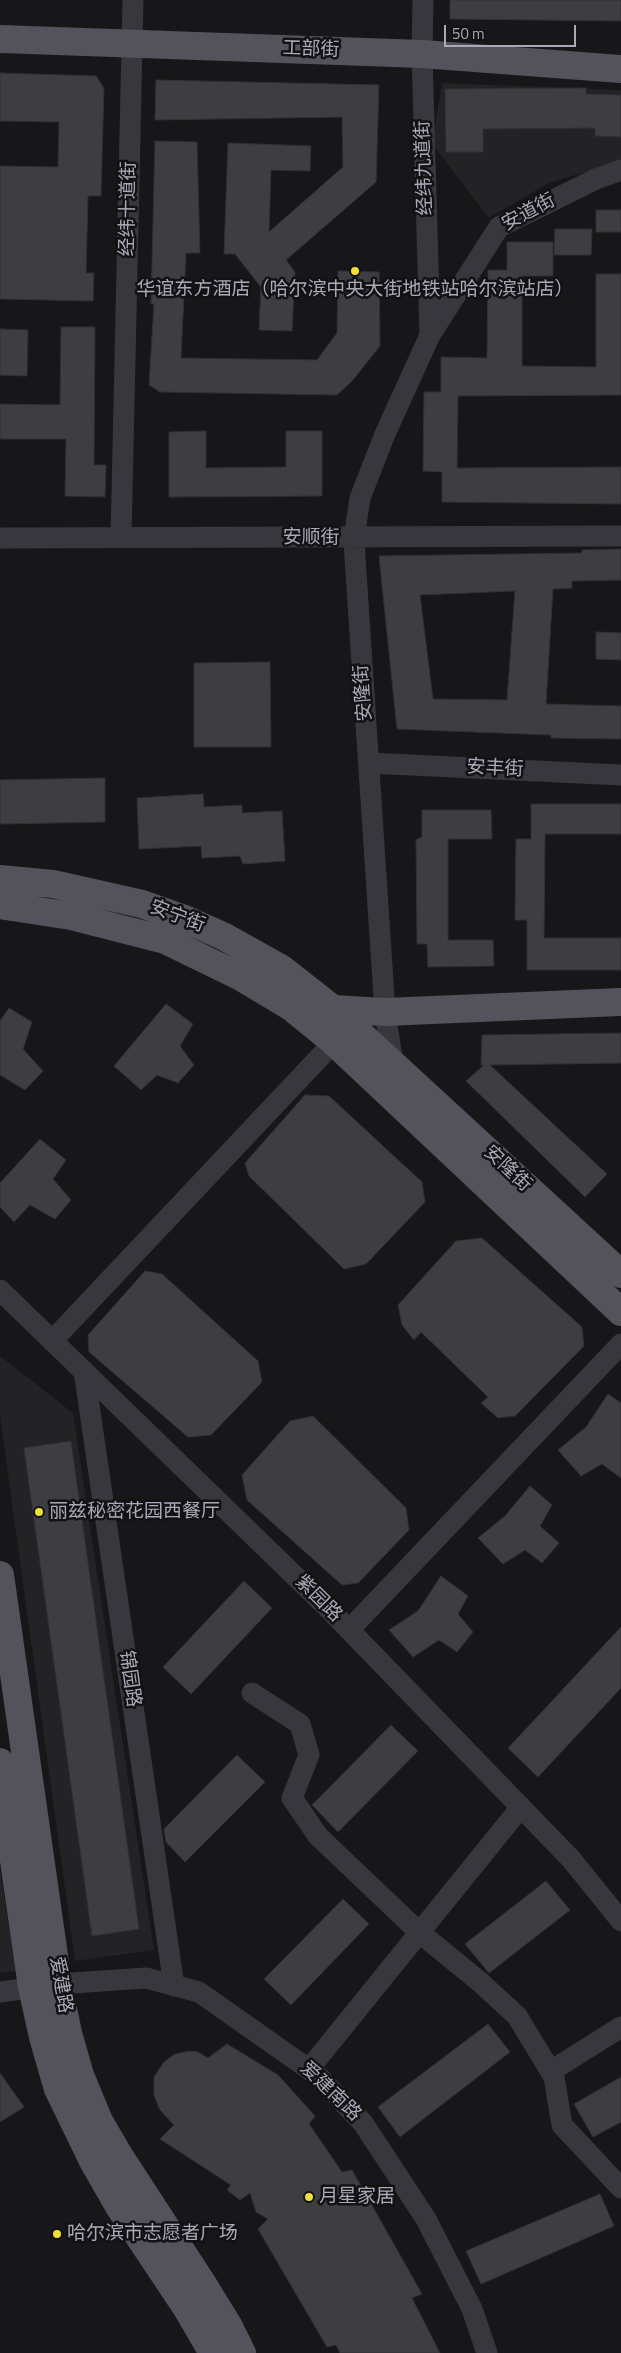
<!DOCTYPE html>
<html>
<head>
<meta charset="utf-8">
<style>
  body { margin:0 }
  #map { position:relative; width:621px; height:2353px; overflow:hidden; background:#171618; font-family:"Titillium Web",sans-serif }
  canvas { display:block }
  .scale { position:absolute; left:444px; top:25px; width:132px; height:22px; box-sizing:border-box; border:2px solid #a9aab8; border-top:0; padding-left:6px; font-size:15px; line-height:18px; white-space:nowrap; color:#a9aab8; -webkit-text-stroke:4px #121114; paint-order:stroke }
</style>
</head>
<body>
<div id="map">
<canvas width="621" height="2353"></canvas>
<div class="scale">50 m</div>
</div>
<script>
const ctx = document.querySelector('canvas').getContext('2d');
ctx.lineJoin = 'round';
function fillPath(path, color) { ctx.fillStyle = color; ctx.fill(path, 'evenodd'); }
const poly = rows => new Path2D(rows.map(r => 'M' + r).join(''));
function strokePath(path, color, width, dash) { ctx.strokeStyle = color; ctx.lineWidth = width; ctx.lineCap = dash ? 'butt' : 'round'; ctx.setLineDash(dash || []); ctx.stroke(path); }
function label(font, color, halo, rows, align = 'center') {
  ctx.font = font + ' "Titillium Web","Noto Sans SC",sans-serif'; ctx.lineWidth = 5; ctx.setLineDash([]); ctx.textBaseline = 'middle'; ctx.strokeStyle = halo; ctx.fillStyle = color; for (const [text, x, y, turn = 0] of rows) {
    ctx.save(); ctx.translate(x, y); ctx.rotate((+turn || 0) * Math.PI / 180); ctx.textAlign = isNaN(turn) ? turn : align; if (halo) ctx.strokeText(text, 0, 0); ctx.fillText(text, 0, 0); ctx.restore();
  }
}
fillPath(poly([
  [442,83,621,90,621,161,549,183,489,218,432,144],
  [0,1356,73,1413,154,1950,75,1961,0,1416],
  [0,1869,16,1971,0,1973]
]), '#232225');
const building = poly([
  [450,0,621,0,621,21,450,19,450,0],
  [0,73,96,76,104,88,101,196,88,196,86,273,94,273,93,301,0,299,0,166,58,167,59,122,0,121,0,73],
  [156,80,379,85,376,182,286,260,295,272,292,331,259,330,261,287,235,254,224,254,228,143,311,146,310,171,271,170,269,232,343,167,342,117,155,120,156,80],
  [586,88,586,94,621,95,621,137,595,136,595,128,483,129,483,152,446,152,445,89,586,88],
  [155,141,197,142,200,253,186,253,181,358,317,360,337,333,338,271,379,272,380,346,352,381,337,395,160,392,149,385,154,304,151,304,155,141],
  [596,210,621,210,621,232,596,232,596,210],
  [555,229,592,229,591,255,554,255,555,229],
  [507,242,553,242,553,276,522,276,522,366,596,367,596,274,621,274,621,395,458,396,457,468,621,467,621,504,442,502,442,472,423,471,424,392,441,392,441,357,487,358,488,270,507,270,507,242],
  [61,327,95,327,94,465,106,465,105,497,65,496,66,439,0,439,0,404,60,405,61,327],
  [0,329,28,330,27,376,0,375,0,329],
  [206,431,206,468,286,467,286,431,322,431,322,496,169,497,169,432,206,431],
  [621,549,621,580,572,581,572,588,553,589,546,704,621,706,621,739,551,738,551,735,397,729,379,556,582,553,582,550,621,549],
  [515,591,507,700,433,699,420,595,515,591],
  [596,632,621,633,621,660,596,659,596,632],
  [270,662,271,747,194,747,194,663,270,662],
  [105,778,105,822,0,824,0,780,105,778],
  [203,794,204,807,242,805,242,813,282,811,285,861,243,864,240,856,202,858,201,846,139,849,137,798,203,794],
  [531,804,621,804,621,834,545,834,544,938,621,938,621,970,527,970,527,920,515,920,516,839,531,839,531,804],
  [422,810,491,810,492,839,448,839,448,940,493,940,494,966,428,967,427,944,417,944,416,840,422,837,422,810],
  [166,1004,193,1024,180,1046,194,1065,178,1083,157,1075,141,1090,114,1066,166,1004],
  [9,1008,32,1022,23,1049,43,1071,25,1090,0,1075,0,1021,9,1008],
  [621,1033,621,1063,490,1065,607,1174,585,1197,466,1081,484,1065,481,1065,482,1035,621,1033],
  [305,1095,329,1096,422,1182,425,1202,366,1264,344,1269,249,1176,245,1163,305,1095],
  [40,1139,66,1160,53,1179,71,1200,55,1219,30,1205,14,1222,0,1207,0,1183,40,1139],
  [482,1238,582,1327,584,1346,515,1416,498,1418,481,1403,488,1397,421,1332,414,1340,402,1325,398,1305,456,1241,482,1238],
  [145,1271,162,1274,258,1361,262,1382,211,1435,188,1437,89,1352,88,1335,145,1271],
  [608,1394,621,1403,621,1478,602,1464,581,1476,558,1450,586,1427,608,1394],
  [313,1416,406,1508,409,1530,358,1583,342,1585,247,1500,242,1475,290,1421,313,1416],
  [71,1441,139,1929,92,1936,24,1448,71,1441],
  [530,1486,552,1505,540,1526,559,1543,542,1563,525,1550,503,1564,478,1538,505,1516,530,1486],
  [441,1576,468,1596,458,1614,473,1632,457,1652,439,1640,413,1657,389,1630,418,1611,441,1576],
  [244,1581,272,1608,191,1694,163,1667,244,1581],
  [621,1627,621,1688,538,1777,508,1748,621,1627],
  [391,1725,418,1751,338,1832,312,1805,391,1725],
  [237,1755,265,1782,185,1862,166,1842,164,1829,237,1755],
  [546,1881,570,1910,489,1973,465,1944,546,1881],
  [343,1899,369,1924,291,2005,264,1979,343,1899],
  [488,2024,510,2052,400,2137,378,2107,488,2024],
  [227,2044,278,2075,315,2116,309,2124,342,2172,352,2170,422,2294,412,2298,440,2353,340,2353,336,2345,327,2347,258,2229,268,2219,256,2212,250,2193,240,2200,227,2190,231,2185,160,2139,174,2125,160,2110,154,2095,154,2077,164,2062,175,2054,189,2051,198,2052,208,2058,227,2044],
  [0,2073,24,2107,0,2122,0,2073],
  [621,2077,621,2122,593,2137,574,2104,621,2077],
  [600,2194,614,2226,481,2284,466,2251,600,2194]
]);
fillPath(building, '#3e3e42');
strokePath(building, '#313034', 1);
strokePath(poly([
  [423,0,422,54,430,335],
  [0,538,621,536],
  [121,538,133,0],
  [369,763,621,775],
  [394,1070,385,1012,355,557,354,538,360,498,385,434,430,335,499,227,596,179,621,170],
  [0,1290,330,1610,571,1859,621,1921],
  [52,1341,334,1042],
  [84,1371,174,1986],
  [349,1630,621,1344],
  [252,1693,300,1724,309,1755,292,1798,318,1836,420,1933,480,1982,517,2016,554,2077,562,2125,621,2188],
  [0,1992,58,1984,146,1978,199,1992,317,2075,363,2123,426,2219,472,2309,487,2353],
  [309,2069,521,1807],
  [551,2071,621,2027]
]), '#38373d', 21);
strokePath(poly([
  [0,39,422,54,621,69],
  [0,879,53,884,142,904,187,920,223,936,282,969,333,1009,621,1274],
  [0,905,71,916,165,940,241,977,291,1007,334,1042,621,1312],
  [333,1009,385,1012,621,1002],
  [0,1575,58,1984,68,2033,80,2075,99,2121,120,2157,204,2286,228,2325,242,2353],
  [0,1762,32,1987,43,2037,58,2089,93,2161,120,2208,186,2307,213,2353]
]), '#54535c', 28);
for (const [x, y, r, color] of [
  [355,271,5,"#f2df35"],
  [39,1512,5,"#f2df35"],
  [309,2197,5,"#f2df35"],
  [57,2234,5,"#f2df35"]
]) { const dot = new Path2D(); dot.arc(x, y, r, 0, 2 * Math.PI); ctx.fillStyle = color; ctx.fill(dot); strokePath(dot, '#121114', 2); }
label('19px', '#a9aab8', '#121114', [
  ["工部街",311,50,2],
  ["经纬九道街",425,168,-92],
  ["经纬十道街",129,209,-89],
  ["安道街",529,213,-28],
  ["安顺街",311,538],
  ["安隆街",364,693,-94],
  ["安丰街",495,769,3],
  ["安宁街",177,917,21],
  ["安隆街",507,1169,43],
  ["紫园路",318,1599,45],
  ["锦园路",129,1679,82],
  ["爱建路",60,1985,80],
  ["爱建南路",330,2092,44]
]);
label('19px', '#a9aab8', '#121114', [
  ["华谊东方酒店（哈尔滨中央大街地铁站哈尔滨站店）",355,290,"center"],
  ["丽兹秘密花园西餐厅",49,1512],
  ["月星家居",319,2197],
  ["哈尔滨市志愿者广场",67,2234]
], 'left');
</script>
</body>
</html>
